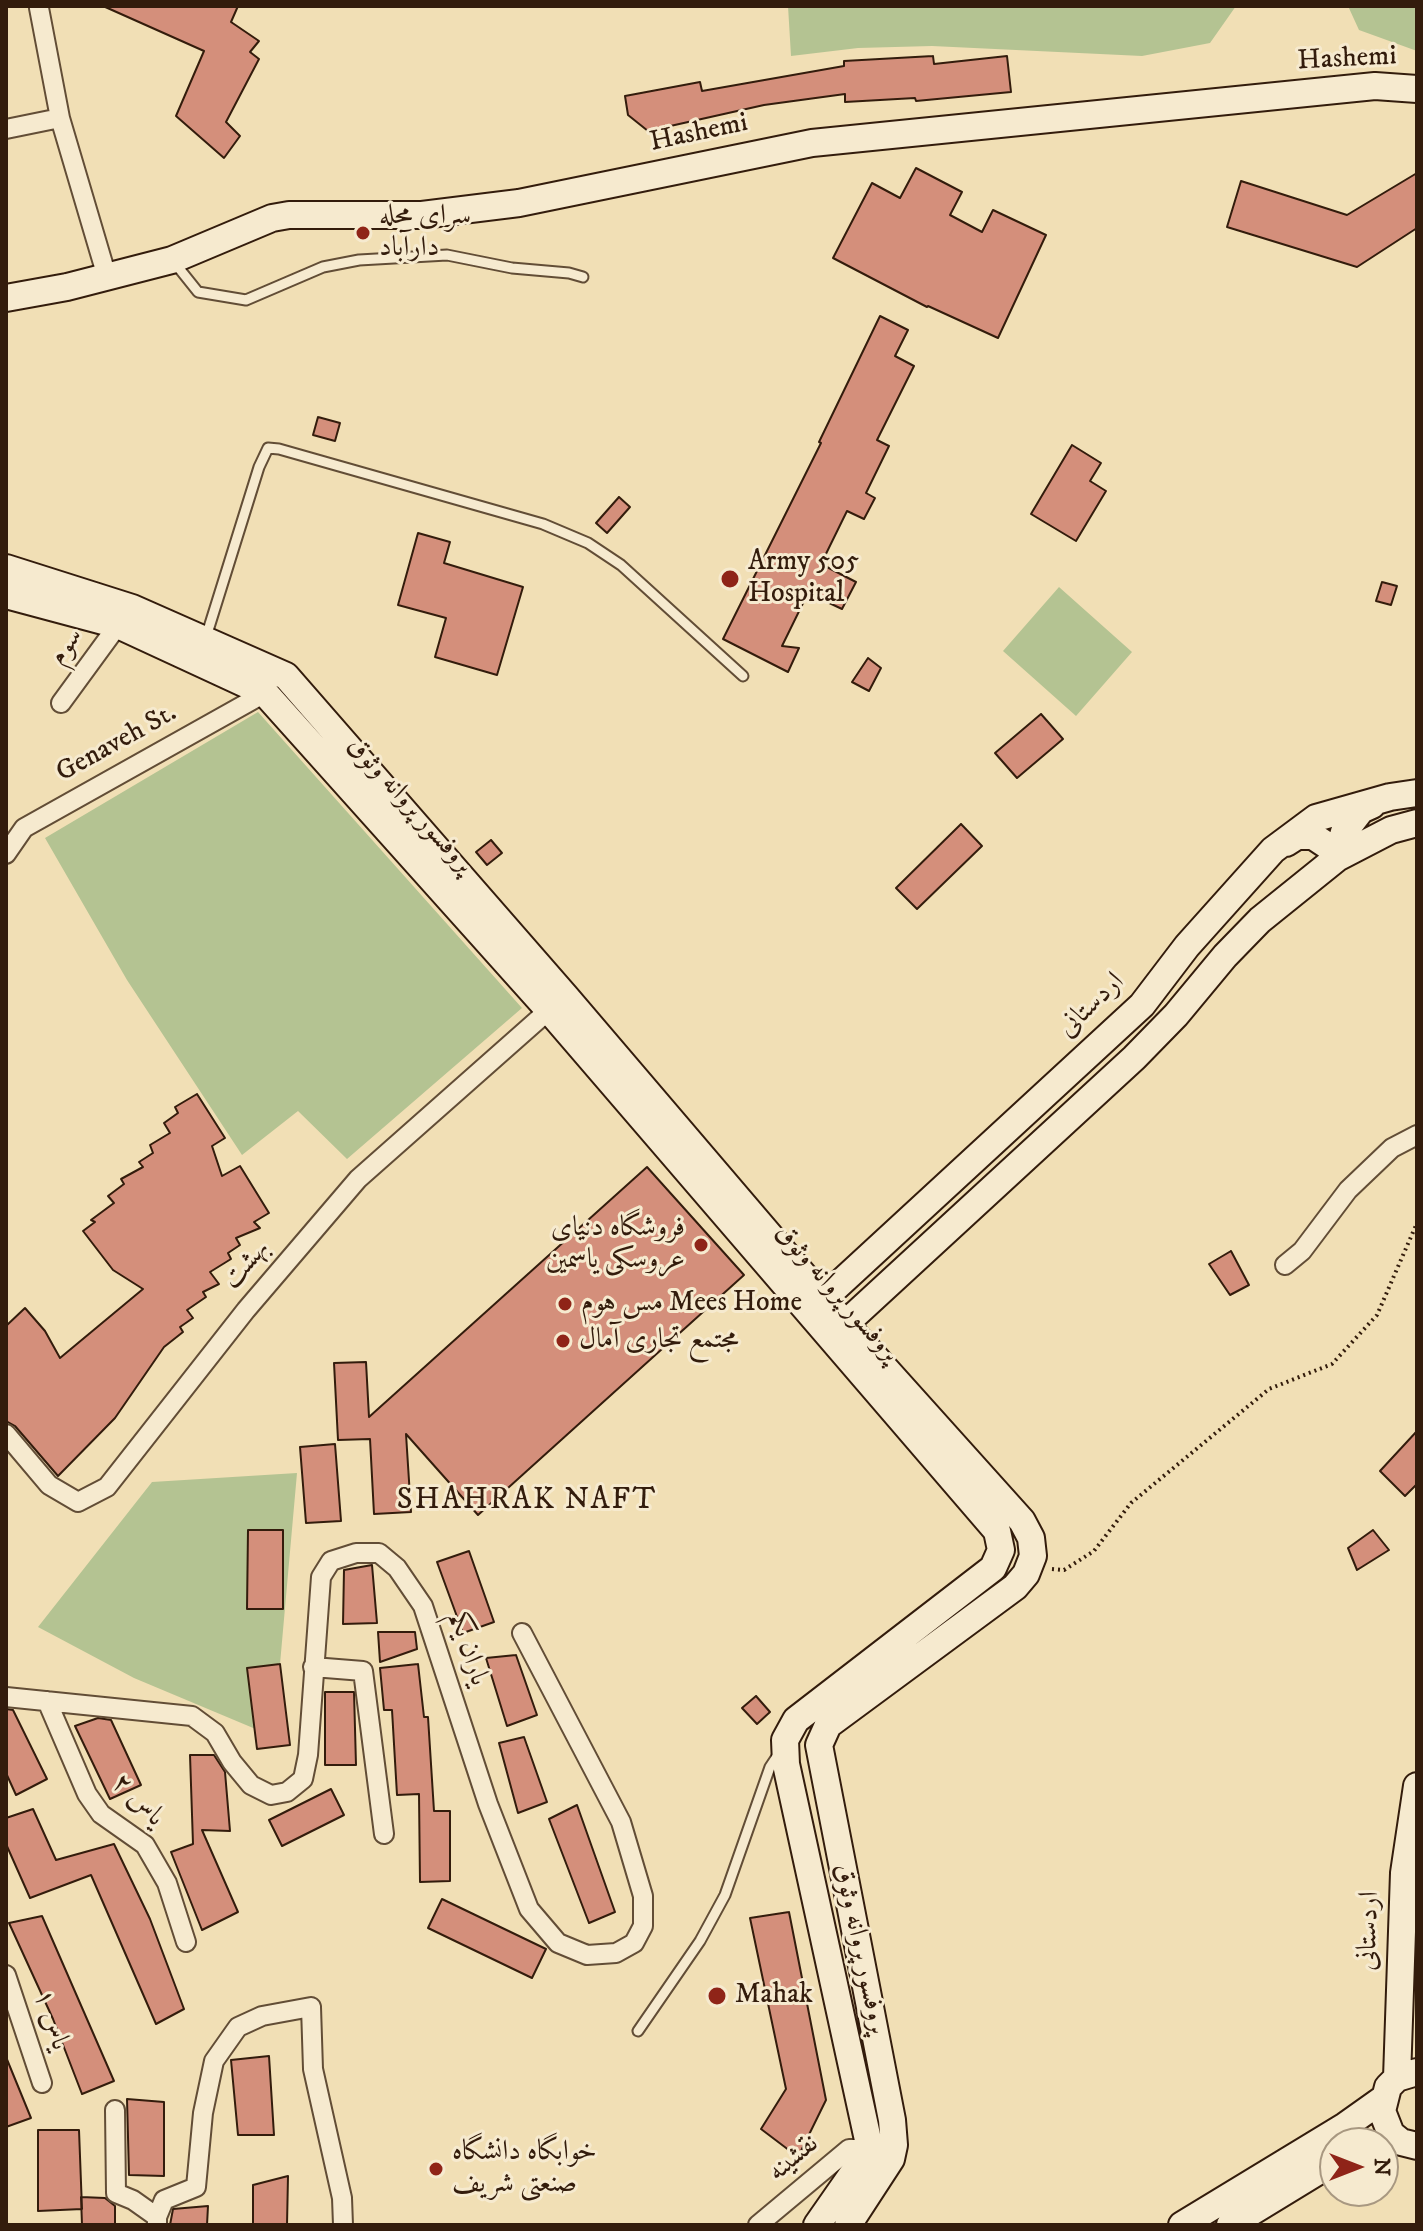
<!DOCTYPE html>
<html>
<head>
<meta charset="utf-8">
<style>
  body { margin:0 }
  #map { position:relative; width:1423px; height:2231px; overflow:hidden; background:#f1dfb5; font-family:"IM FELL DW Pica",serif }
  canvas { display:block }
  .frame { position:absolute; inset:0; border:8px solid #331c0c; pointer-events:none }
  .north { position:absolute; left:1319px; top:2127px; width:80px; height:80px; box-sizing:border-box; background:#f6eacf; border:2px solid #a89881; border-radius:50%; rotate:90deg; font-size:22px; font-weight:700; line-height:32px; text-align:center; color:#331c0c }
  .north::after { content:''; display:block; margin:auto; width:28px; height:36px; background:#8f2418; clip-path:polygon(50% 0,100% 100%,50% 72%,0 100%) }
</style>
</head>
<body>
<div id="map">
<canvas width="1423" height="2231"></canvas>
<div class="frame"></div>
<div class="north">N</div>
</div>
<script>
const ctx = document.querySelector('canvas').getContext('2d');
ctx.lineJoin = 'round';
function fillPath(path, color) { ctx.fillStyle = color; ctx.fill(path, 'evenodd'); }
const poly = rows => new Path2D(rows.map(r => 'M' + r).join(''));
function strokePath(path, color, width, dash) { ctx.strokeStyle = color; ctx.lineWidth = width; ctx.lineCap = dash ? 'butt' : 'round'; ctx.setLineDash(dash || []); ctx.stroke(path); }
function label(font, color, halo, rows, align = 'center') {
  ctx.font = font + ' "IM FELL DW Pica",Amiri,serif'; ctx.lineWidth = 6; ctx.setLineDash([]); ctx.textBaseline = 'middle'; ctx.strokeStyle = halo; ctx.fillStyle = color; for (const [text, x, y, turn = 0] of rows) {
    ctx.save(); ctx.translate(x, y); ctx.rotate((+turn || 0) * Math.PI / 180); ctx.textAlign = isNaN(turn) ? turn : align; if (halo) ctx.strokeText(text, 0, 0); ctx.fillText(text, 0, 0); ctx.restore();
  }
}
fillPath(poly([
  [788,6,1236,6,1210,43,1142,56,932,46,858,48,791,56],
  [1348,6,1417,6,1417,51,1359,30],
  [1059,587,1132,652,1076,716,1003,651],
  [258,712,522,1008,347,1159,298,1111,242,1155,127,980,45,838],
  [297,1473,280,1664,277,1738,134,1678,38,1627,152,1482]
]), '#b4c392');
const building = poly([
  [103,6,238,6,231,22,259,41,250,52,259,59,226,122,240,136,224,158,176,116,204,51,103,6],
  [933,56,934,64,1007,56,1011,92,916,101,915,98,845,102,845,94,764,105,648,131,628,115,625,96,700,82,702,91,844,66,844,61,933,56],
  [916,168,962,192,950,215,982,232,993,210,1046,235,998,338,928,306,927,307,833,258,872,183,900,198,916,168],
  [1417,173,1417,228,1357,267,1227,227,1241,181,1347,215,1417,173],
  [880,316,908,330,895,356,914,366,877,440,889,446,866,493,875,498,864,519,847,511,821,564,856,582,842,609,808,593,782,646,799,648,788,672,723,639,821,443,819,442,880,316],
  [318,417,340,423,335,441,313,435,318,417],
  [1072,445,1101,463,1090,481,1106,491,1076,541,1031,514,1072,445],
  [619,497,630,507,607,533,596,523,619,497],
  [418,533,450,542,444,563,523,587,497,675,435,657,446,618,398,605,418,533],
  [1382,582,1397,586,1391,605,1376,601,1382,582],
  [868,658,881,668,869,691,852,682,868,658],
  [1041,714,1063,739,1017,778,995,753,1041,714],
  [961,824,982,846,917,909,896,888,961,824],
  [491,840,502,853,487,865,476,852,491,840],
  [197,1094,225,1138,212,1146,222,1176,240,1166,269,1213,254,1222,260,1228,236,1238,240,1245,228,1253,231,1259,210,1272,219,1284,203,1292,206,1297,187,1310,193,1318,180,1327,183,1332,164,1347,115,1418,58,1476,15,1426,6,1421,6,1326,25,1308,45,1331,60,1358,143,1289,113,1270,83,1231,95,1222,91,1220,114,1203,108,1196,124,1184,121,1179,143,1167,139,1162,153,1153,150,1145,170,1133,164,1123,178,1113,175,1107,197,1094],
  [647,1167,744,1275,478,1515,406,1434,411,1512,374,1514,370,1439,338,1440,334,1363,366,1362,369,1417,647,1167],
  [1231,1251,1249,1285,1230,1295,1209,1264,1231,1251],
  [1417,1431,1417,1484,1405,1496,1380,1471,1417,1431],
  [335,1444,341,1521,306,1523,300,1447,335,1444],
  [248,1530,283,1530,283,1609,247,1609,248,1530],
  [1373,1530,1389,1550,1357,1570,1348,1548,1373,1530],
  [469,1551,494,1622,463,1633,437,1562,469,1551],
  [372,1565,377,1623,343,1624,344,1570,372,1565],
  [378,1632,415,1632,417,1649,380,1662,378,1632],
  [516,1655,537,1715,507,1726,486,1658,516,1655],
  [280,1664,290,1745,257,1749,247,1668,280,1664],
  [418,1664,424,1717,428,1717,434,1811,450,1811,450,1881,420,1882,419,1794,397,1795,392,1710,384,1710,380,1668,418,1664],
  [325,1692,354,1692,356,1765,325,1765,325,1692],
  [756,1696,770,1712,757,1724,742,1708,756,1696],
  [6,1709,13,1710,47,1779,16,1795,6,1773,6,1709],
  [98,1718,111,1720,141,1785,110,1799,75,1726,98,1718],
  [524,1737,547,1802,518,1813,499,1743,524,1737],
  [190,1755,214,1755,225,1772,230,1831,202,1830,238,1912,202,1930,171,1852,193,1844,190,1755],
  [331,1789,344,1815,282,1846,269,1820,331,1789],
  [577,1805,615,1912,589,1923,549,1819,577,1805],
  [33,1809,56,1860,114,1844,150,1919,184,2009,156,2024,91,1875,30,1898,6,1844,6,1818,33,1809],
  [442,1899,546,1949,532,1978,428,1928,442,1899],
  [789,1912,826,2100,798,2157,761,2129,786,2089,750,1918,789,1912],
  [42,1916,114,2081,82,2094,53,2019,9,1923,42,1916],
  [269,2056,274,2135,238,2135,231,2060,269,2056],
  [6,2057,31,2118,6,2127,6,2057],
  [127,2099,164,2102,164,2176,129,2175,127,2099],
  [38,2130,79,2130,82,2209,38,2211,38,2130],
  [288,2176,287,2225,253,2225,253,2185,288,2176],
  [81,2197,105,2198,115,2206,115,2225,82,2225,81,2197],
  [208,2206,207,2225,170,2225,173,2209,208,2206]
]);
fillPath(building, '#d48f7b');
strokePath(building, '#331c0c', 2);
const lane = poly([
  [174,262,198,292,246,300,323,267,359,260,447,255,512,268,569,273,583,277],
  [206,637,259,467,268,448,279,449,543,524,588,543,621,565,743,676],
  [638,2031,700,1941,725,1895,770,1767,778,1755]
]);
const street = poly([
  [39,8,60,118],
  [6,129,60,118,107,277],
  [61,703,118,625],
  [6,854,24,828,265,693],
  [1285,1265,1302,1251,1348,1190,1392,1148,1417,1135],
  [6,1434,49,1485,78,1502,107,1487,246,1310,358,1179,549,1010],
  [313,1667,363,1671,384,1834],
  [6,1697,192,1716,215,1733,232,1762,251,1785,271,1795,287,1792,303,1779,308,1755,321,1577,331,1561,356,1553,379,1553,397,1568,423,1606,488,1804,529,1909,558,1943,587,1955,616,1953,634,1943,643,1926,643,1896,621,1822,522,1633],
  [47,1701,87,1794,101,1814,145,1845,167,1883,186,1942],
  [6,1975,42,2083],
  [115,2110,116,2193,133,2200,157,2217],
  [157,2225,157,2217,164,2200,196,2187,203,2113,214,2061,238,2027,262,2016,311,2007,313,2069,342,2198,343,2225],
  [758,2225,849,2149,870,2149]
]);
const secondary = poly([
  [6,298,67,287,172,260,272,218,289,215,422,215,519,203,812,143,1375,86,1417,89],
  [6,568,132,608,286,676,566,997,845,1324,1022,1521,1031,1538,1033,1556,1026,1574,1015,1587,828,1725,819,1745,892,2120,894,2145,891,2159,848,2225],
  [6,595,118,625,265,693,549,1010,997,1531,1001,1550,993,1568,796,1720,785,1740,786,1764,870,2149,817,2225],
  [1286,843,1297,836,1313,836,1328,846,1337,858,1344,832,1361,810,1372,805],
  [810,1311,1142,1005,1187,946,1273,850,1316,818,1390,797,1417,793],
  [832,1336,1134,1058,1176,1015,1225,956,1260,920,1337,858,1391,830,1417,823],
  [1417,2072,1397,2078,1388,2087,1382,2111,1391,2134,1401,2142,1417,2146],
  [1397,2078,1404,1873,1417,1786],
  [1182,2225,1345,2126,1383,2099],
  [1230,2225,1335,2161]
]);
strokePath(lane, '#624d36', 13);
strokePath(street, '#624d36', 22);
strokePath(secondary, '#331c0c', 30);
strokePath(poly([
  [1052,1569,1064,1570,1094,1551,1131,1503,1269,1389,1332,1364,1377,1315,1417,1223]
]), '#331c0c', 4, [2, 4]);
strokePath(lane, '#f6eacf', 9);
strokePath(street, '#f6eacf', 18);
strokePath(secondary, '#f6eacf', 26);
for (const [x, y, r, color] of [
  [363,233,8,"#8f2418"],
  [730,579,10,"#8f2418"],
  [701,1245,8,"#8f2418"],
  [565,1304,8,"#8f2418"],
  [563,1341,8,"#8f2418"],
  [717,1996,10,"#8f2418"],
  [436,2169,8,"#8f2418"]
]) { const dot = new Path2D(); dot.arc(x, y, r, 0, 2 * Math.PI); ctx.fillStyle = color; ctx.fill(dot); strokePath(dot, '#f6eacf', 3); }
label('28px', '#331c0c', '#f6eacf', [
  ["Hashemi",1347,60,-3],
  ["Hashemi",699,134,-12],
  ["سوم",67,647,-54],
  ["Genaveh St.",117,744,-29],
  ["پروفسور پروانه وثوق",409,806,48],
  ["اردستانی",1092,1006,-44],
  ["بهشت",247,1265,-49],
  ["پروفسور پروانه وثوق",836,1294,49],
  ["یاران یکم",467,1649,72],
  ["یاس ۲",137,1801,45],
  ["اردستانی",1370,1931,-88],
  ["پروفسور پروانه وثوق",859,1949,78],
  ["یاس ۱",50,2020,72],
  ["نقشینه",794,2159,-40]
]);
label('28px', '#331c0c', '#f6eacf', [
  ["سرای محله",379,217],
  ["دارآباد",379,249],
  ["Army 505",748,563],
  ["Hospital",748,595],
  ["فروشگاه دنیای",685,1229,"right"],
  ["عروسکی یاسمین",685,1261,"right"],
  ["مس هوم Mees Home",581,1304],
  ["مجتمع تجاری آمال",579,1341],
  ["Mahak",735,1996],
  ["خوابگاه دانشگاه",452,2153],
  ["صنعتی شریف",452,2185]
], 'left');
ctx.letterSpacing = '2px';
label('30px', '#331c0c', '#f6eacf', [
  ["SHAHRAK NAFT",527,1502]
]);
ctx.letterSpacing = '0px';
</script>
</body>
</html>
